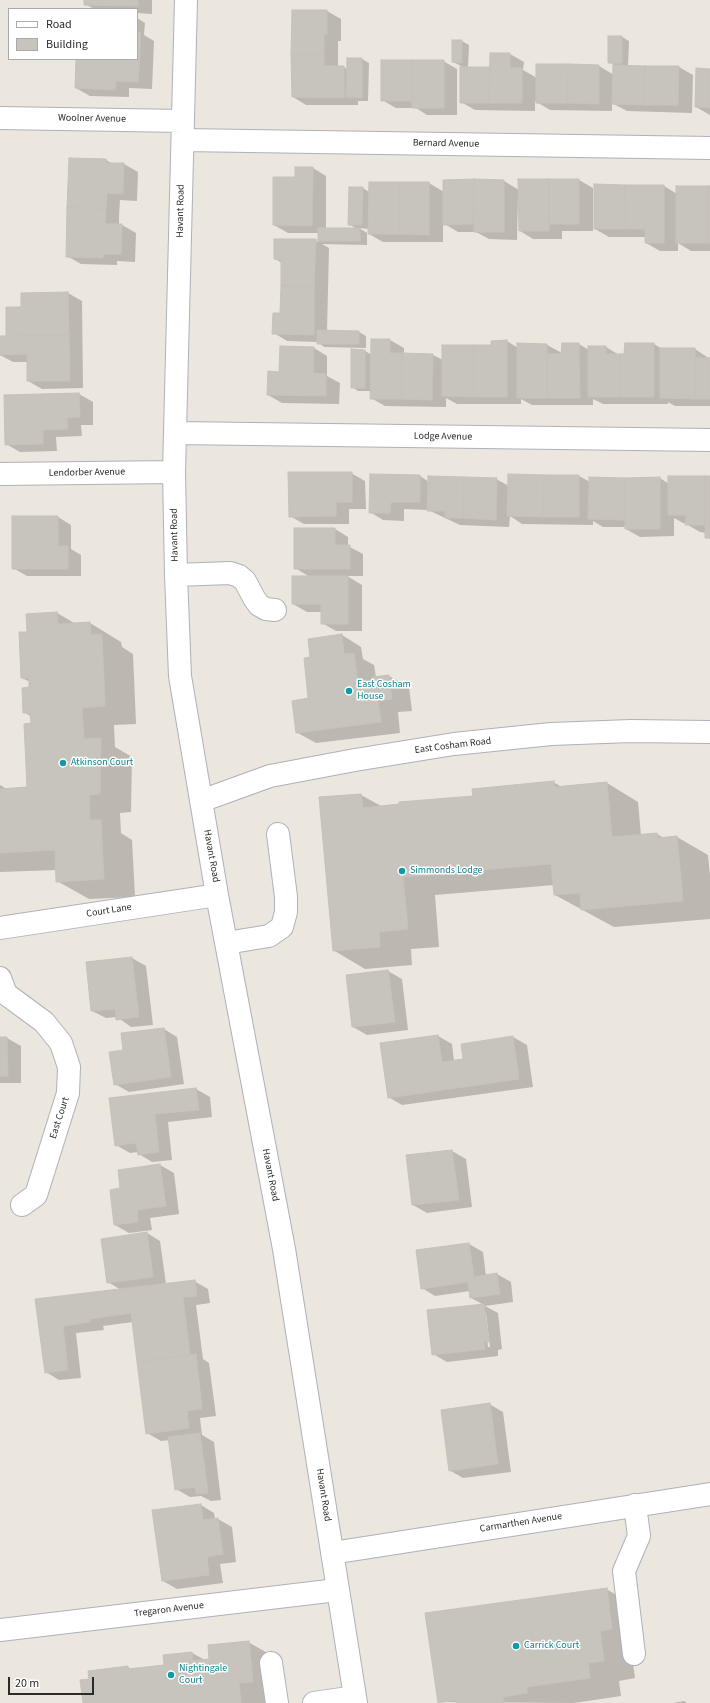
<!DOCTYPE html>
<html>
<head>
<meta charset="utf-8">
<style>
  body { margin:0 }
  #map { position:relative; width:710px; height:1703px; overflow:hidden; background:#ebe6de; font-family:"Source Sans 3",sans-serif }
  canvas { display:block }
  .legend { position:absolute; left:8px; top:8px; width:130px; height:52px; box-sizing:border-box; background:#fff; border:1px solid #aaa; margin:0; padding:5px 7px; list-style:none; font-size:12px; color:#2b2b2b }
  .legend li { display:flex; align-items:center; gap:8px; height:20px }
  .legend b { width:20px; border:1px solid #aaa }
  .scale { position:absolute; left:8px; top:1677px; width:86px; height:18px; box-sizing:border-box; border:2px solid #2b2b2b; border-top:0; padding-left:5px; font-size:12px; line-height:14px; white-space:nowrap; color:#2b2b2b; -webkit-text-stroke:3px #fff; paint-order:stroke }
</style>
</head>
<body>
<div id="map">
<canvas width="710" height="1703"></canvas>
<ul class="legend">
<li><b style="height:5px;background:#fff"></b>Road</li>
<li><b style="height:11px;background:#c7c4bd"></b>Building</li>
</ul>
<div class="scale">20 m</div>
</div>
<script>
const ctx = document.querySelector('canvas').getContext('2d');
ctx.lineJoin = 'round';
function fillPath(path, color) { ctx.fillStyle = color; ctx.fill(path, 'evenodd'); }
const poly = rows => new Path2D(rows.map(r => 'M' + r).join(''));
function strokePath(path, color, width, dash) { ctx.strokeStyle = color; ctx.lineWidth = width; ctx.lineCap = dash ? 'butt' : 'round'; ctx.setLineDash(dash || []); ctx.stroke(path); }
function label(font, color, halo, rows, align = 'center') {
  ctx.font = font + ' "Source Sans 3",sans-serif'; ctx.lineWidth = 3; ctx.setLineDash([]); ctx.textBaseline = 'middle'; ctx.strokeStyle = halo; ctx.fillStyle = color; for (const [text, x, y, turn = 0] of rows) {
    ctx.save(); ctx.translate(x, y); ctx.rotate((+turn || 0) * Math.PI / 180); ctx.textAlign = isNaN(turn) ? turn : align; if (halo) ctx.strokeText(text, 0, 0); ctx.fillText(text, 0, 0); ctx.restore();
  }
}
fillPath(poly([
  [85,0,152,0,152,14,137,13,137,9,94,9,85,4],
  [293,11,327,11,341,19,341,41,338,41,338,67,344,67,348,70,348,59,362,59,369,63,368,101,358,101,358,105,306,105,293,97],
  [137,18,145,23,144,35,154,41,152,89,129,88,129,97,90,96,76,88,77,59,137,59],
  [622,37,629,41,628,67,679,67,693,75,692,113,627,111,612,103,612,111,550,110,535,101,535,111,475,110,461,102,461,66,453,62,453,41,462,41,469,45,468,68,491,68,510,54,524,62,523,70,537,78,599,66,614,75,614,65,609,62],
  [443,61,457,69,457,115,427,115,416,108,396,108,382,100],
  [710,70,710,115,696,107],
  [70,159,106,160,113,164,124,164,138,172,137,201,120,200,119,217,119,225,122,225,136,233,135,262,117,261,117,265,81,264,67,256],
  [313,168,326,176,326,229,357,229,349,224,363,188,369,192,370,183,429,183,444,192,444,181,504,181,519,190,579,180,593,188,593,231,562,231,562,239,533,239,520,231,519,196,518,196,517,240,489,239,476,232,458,232,443,223,443,242,383,242,369,234,369,229,359,228,367,233,367,245,322,244,329,248,327,332,359,332,366,336,366,348,324,347,318,342,287,341,274,333,281,314,282,263,275,259,315,240,319,242,319,233,288,233,274,225,296,178],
  [664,186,677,194,710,188,710,251,691,251,678,243,678,251,660,251,646,243,646,237,609,237,595,229],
  [68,293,82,301,83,388,42,389,28,381,28,362,13,362,0,355,0,337,7,337,22,308],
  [372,340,390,340,404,348,404,354,433,355,443,360,507,341,518,348,518,344,547,345,562,353,579,344,589,350,606,347,619,355,625,355,654,344,662,349,695,349,710,359,710,406,675,406,668,402,668,404,603,404,593,399,593,405,532,405,521,399,521,404,457,404,446,398,446,407,385,406,371,398,371,391,358,391,352,387,352,350,365,351,372,355],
  [314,348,327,356,327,376,340,383,339,404,282,403,268,395],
  [79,394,93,402,93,425,81,425,82,436,56,437,57,451,20,452,6,444],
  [351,473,365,481,366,509,349,509,349,524,304,524,290,516],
  [509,475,579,476,590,482,590,478,660,478,669,484,710,477,710,539,706,537,706,533,700,532,686,524,686,523,683,523,674,518,674,536,640,537,626,529,626,527,603,527,593,521,593,525,522,524,510,516,509,527,460,525,428,510,404,509,404,521,383,520,370,512,420,476,429,482,496,479,509,486],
  [58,517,71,525,71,549,81,555,81,576,27,576,13,568],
  [335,529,348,537,348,546,363,554,363,576,347,576,362,585,362,631,336,631,322,623,322,612,307,612,293,604,310,577,295,568],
  [57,613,76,624,90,623,121,642,122,647,133,654,136,724,114,725,115,747,132,757,131,812,120,813,121,833,132,840,135,897,89,899,57,881,57,870,0,872,0,785,7,789,28,788,32,724,32,717,24,712,30,688,30,682,22,678,28,633,27,615],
  [342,635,361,647,363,659,374,665,376,677,389,676,409,687,412,711,398,712,400,733,316,743,296,732,310,699,311,658],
  [553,782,562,787,607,783,638,802,641,835,657,834,664,838,677,837,708,855,710,875,710,919,614,927,555,895,554,885,435,895,439,947,411,949,412,965,365,969,333,950,320,798,361,795,383,807,474,797],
  [132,958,146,966,153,1025,131,1027,117,1017,106,1018,92,1011],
  [388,971,402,979,408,1030,367,1035,353,1027],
  [164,1029,177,1037,184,1084,129,1092,115,1084,124,1051],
  [438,1036,452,1044,454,1061,464,1060,462,1045,513,1037,527,1045,533,1087,402,1105,388,1097,381,1044],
  [0,1038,7,1038,21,1046,21,1083,0,1083],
  [196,1089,210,1097,212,1117,168,1122,172,1160,152,1162,139,1154,138,1152,130,1153,116,1145,111,1099],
  [452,1151,466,1159,472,1207,427,1213,413,1205,407,1156],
  [160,1165,174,1173,179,1214,150,1218,152,1230,129,1233,115,1225,122,1189],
  [147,1233,160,1241,166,1284,194,1281,208,1289,210,1303,196,1305,203,1359,209,1363,216,1416,200,1418,202,1435,214,1442,221,1500,211,1501,201,1496,190,1497,176,1489,170,1440,161,1441,147,1433,133,1322,103,1326,104,1330,76,1333,81,1378,59,1380,46,1372,37,1300,121,1290,108,1282],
  [469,1244,483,1252,486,1276,497,1274,511,1282,513,1302,485,1306,498,1313,502,1349,498,1350,498,1356,447,1362,433,1354,484,1305,471,1298,470,1291,435,1296,422,1288,417,1251],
  [484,1313,486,1313,490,1347,488,1347],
  [489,1404,503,1412,511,1472,463,1478,449,1470],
  [201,1505,214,1513,215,1519,218,1519,232,1527,236,1562,220,1564,223,1583,177,1589,163,1581],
  [606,1589,638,1607,631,1649,635,1678,619,1681,621,1696,574,1703,439,1702],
  [248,1642,280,1660,270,1703,84,1703,90,1680,128,1667,133,1670,165,1666,192,1653,205,1660,211,1660],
  [684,1701,687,1703,673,1703]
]), '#0003');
const building = poly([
  [84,0,138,0,138,6,84,5,84,0],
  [292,10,327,10,327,34,324,34,324,54,291,54,292,10],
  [137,32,140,32,140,53,137,53,137,32],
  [608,36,622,36,622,63,608,63,608,36],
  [452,40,462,40,461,63,452,62,452,40],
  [137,53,140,53,138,82,116,81,115,90,75,88,76,59,137,59,137,53],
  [490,53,510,53,510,68,522,68,522,103,489,103,490,53],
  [291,54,324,54,324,66,344,66,344,98,292,97,291,54],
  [347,58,362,58,362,98,346,97,347,58],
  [381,60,412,60,412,101,381,101,381,60],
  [412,60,444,60,444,108,412,108,412,60],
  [536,64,568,64,567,103,536,103,536,64],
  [568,64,599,65,599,104,567,103,568,64],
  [613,65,645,66,644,105,612,104,613,65],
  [645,66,679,66,678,105,644,105,645,66],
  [460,67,490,67,489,103,460,103,460,67],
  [696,68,710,69,710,108,695,107,696,68],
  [69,158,106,159,106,163,124,163,123,194,107,193,106,209,67,207,69,158],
  [295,167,313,167,312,226,273,225,273,177,295,177,295,167],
  [474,179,473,224,443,225,443,180,474,179],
  [474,179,504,180,504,232,474,232,474,179],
  [518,179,549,179,549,231,519,231,518,179],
  [549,179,579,179,579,224,549,224,549,179],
  [369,182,399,182,399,234,368,234,369,182],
  [399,182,429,182,429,235,399,234,399,182],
  [594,184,625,185,626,229,594,229,594,184],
  [625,185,664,185,664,243,645,243,645,229,626,229,625,185],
  [676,186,707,186,707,243,676,243,676,186],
  [707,186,710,186,710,243,707,243,707,186],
  [349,187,363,187,362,225,348,225,349,187],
  [67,207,106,209,105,224,122,224,121,254,103,254,103,258,66,257,67,207],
  [318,228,360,228,360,241,318,241,318,228],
  [274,239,316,239,314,287,281,286,281,260,274,259,274,239],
  [281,286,314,287,314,335,272,334,273,313,280,313,281,286],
  [68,292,69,335,6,336,6,307,21,307,21,293,68,292],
  [317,330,359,331,359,344,317,344,317,330],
  [69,335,70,381,27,381,27,354,0,355,0,336,69,335],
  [371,339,390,339,390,353,402,353,402,399,370,399,371,339],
  [507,340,507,397,474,397,474,345,491,345,491,341,507,340],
  [517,343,547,344,547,398,517,398,517,343],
  [562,343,579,343,580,398,547,398,547,354,561,354,562,343],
  [625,343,654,343,654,397,620,397,620,354,624,354,625,343],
  [442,345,474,345,474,397,442,396,442,345],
  [280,346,314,347,313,373,326,374,326,396,267,395,268,371,279,372,280,346],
  [588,346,606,346,606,354,620,354,620,397,588,397,588,346],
  [660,348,695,348,695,399,660,398,660,348],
  [351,349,365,350,365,388,351,388,351,349],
  [402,353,433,354,432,400,402,399,402,353],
  [695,358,710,358,710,399,695,399,695,358],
  [79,393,80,417,67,418,68,429,43,430,43,444,5,445,4,395,79,393],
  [288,472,352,472,352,502,336,502,336,516,289,517,288,472],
  [370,474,420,475,420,502,391,502,390,513,369,513,370,474],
  [508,474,544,475,543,517,507,516,508,474],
  [544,475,579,475,579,517,543,517,544,475],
  [428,476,464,477,463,518,445,518,445,511,427,511,428,476],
  [668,476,705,476,705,525,685,525,686,515,668,515,668,476],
  [705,476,710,476,710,538,705,538,705,476],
  [464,477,497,478,496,520,463,518,464,477],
  [589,477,625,478,625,520,588,519,589,477],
  [660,477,660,529,625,529,625,478,660,477],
  [12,516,58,516,58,546,68,546,68,569,12,569,12,516],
  [294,528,335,528,335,545,350,545,350,569,294,569,294,528],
  [292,576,348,576,348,624,321,624,321,604,292,604,292,576],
  [57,612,58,624,90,622,91,635,102,634,105,706,82,708,84,739,101,738,100,794,89,795,90,820,101,820,104,879,56,882,55,850,0,853,0,789,27,787,24,724,31,723,30,713,23,713,22,688,29,687,29,678,21,678,19,632,27,632,26,614,57,612],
  [342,634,344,654,354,653,358,683,373,682,373,677,389,675,392,699,378,701,381,722,296,733,292,701,308,698,304,658,310,657,308,639,342,634],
  [554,781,554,787,607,782,612,837,657,833,658,838,677,836,683,901,581,910,580,893,554,895,551,864,403,877,408,929,379,932,380,947,333,951,319,797,361,794,363,808,399,804,399,802,473,796,472,789,554,781],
  [132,957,139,1017,116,1020,115,1009,91,1011,86,962,132,957],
  [388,970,395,1022,352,1027,346,975,388,970],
  [164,1028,171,1077,114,1085,109,1052,123,1050,121,1033,164,1028],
  [438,1035,442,1062,463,1059,461,1044,513,1036,519,1079,388,1098,380,1043,438,1035],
  [0,1037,7,1037,8,1076,0,1076,0,1037],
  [196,1088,199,1110,155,1114,159,1152,138,1155,136,1143,115,1146,109,1098,196,1088],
  [452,1150,459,1200,412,1205,406,1155,452,1150],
  [160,1164,166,1206,137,1210,138,1222,114,1225,110,1190,120,1188,118,1170,160,1164],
  [147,1232,153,1277,107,1283,101,1239,147,1232],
  [469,1243,474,1277,497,1273,500,1294,470,1298,468,1282,421,1289,416,1250,469,1243],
  [195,1280,197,1296,183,1297,190,1355,137,1362,131,1313,90,1319,90,1322,63,1326,68,1370,45,1373,35,1299,195,1280],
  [484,1304,489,1342,484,1342,485,1349,432,1355,427,1310,484,1304],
  [196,1354,202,1409,187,1411,189,1428,146,1434,137,1362,196,1354],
  [490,1403,498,1464,449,1471,441,1410,490,1403],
  [200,1433,208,1493,196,1494,195,1487,175,1490,168,1437,200,1433],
  [201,1504,203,1520,218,1518,223,1554,207,1557,209,1575,162,1581,152,1510,201,1504],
  [607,1588,612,1629,600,1631,604,1661,588,1663,590,1678,527,1687,527,1693,503,1697,504,1703,457,1703,456,1700,438,1703,425,1613,607,1588],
  [249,1641,253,1682,239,1683,241,1703,83,1703,80,1680,89,1679,88,1671,128,1666,128,1669,164,1665,163,1655,192,1652,193,1661,209,1659,208,1645,249,1641]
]);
fillPath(building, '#c7c4bd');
strokePath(building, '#c7c1b8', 1);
const minor = poly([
  [186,0,174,472,176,575,180,676,217,895,284,1249,356,1703],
  [0,118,183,121],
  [183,140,710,148],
  [176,433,710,440],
  [0,474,174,472],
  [176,575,230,573,239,576,245,581,254,598,259,605,266,609,275,610],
  [201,801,270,776,355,760,454,744,551,734,631,731,710,732],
  [0,928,217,895],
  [226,943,269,936,282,927,286,912,286,897,278,834],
  [0,978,6,994,44,1022,61,1043,69,1067,68,1093,36,1195,22,1205],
  [332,1553,710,1494],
  [0,1630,337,1590],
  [634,1654,624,1571,639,1536,635,1505],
  [271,1663,277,1703],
  [314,1703,355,1697]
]);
strokePath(minor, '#afb1ba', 24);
strokePath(minor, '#fff', 22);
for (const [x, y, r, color] of [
  [349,691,4,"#0f9aa8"],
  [63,763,4,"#0f9aa8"],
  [402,871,4,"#0f9aa8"],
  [516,1646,4,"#0f9aa8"],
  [171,1675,4,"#0f9aa8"]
]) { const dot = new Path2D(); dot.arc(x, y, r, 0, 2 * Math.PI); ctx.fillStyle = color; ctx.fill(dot); strokePath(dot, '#fff', 1.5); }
label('10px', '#2b2b2b', '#fff', [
  ["Woolner Avenue",92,119,1],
  ["Bernard Avenue",446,144,1],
  ["Havant Road",181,211,-89],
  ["Lodge Avenue",443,437,1],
  ["Lendorber Avenue",87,473,-1],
  ["Havant Road",175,535,-91],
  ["East Cosham Road",453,746,-7],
  ["Havant Road",211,856,80],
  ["Court Lane",109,911,-9],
  ["East Court",60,1118,-72],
  ["Havant Road",270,1175,79],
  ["Havant Road",323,1495,81],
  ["Carmarthen Avenue",521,1523,-9],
  ["Tregaron Avenue",169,1610,-7]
]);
label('10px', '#0d838f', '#fff', [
  ["East Cosham",357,685],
  ["House",357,697],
  ["Atkinson Court",71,763],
  ["Simmonds Lodge",410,871],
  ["Carrick Court",524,1646],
  ["Nightingale",179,1669],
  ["Court",179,1681]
], 'left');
</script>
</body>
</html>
